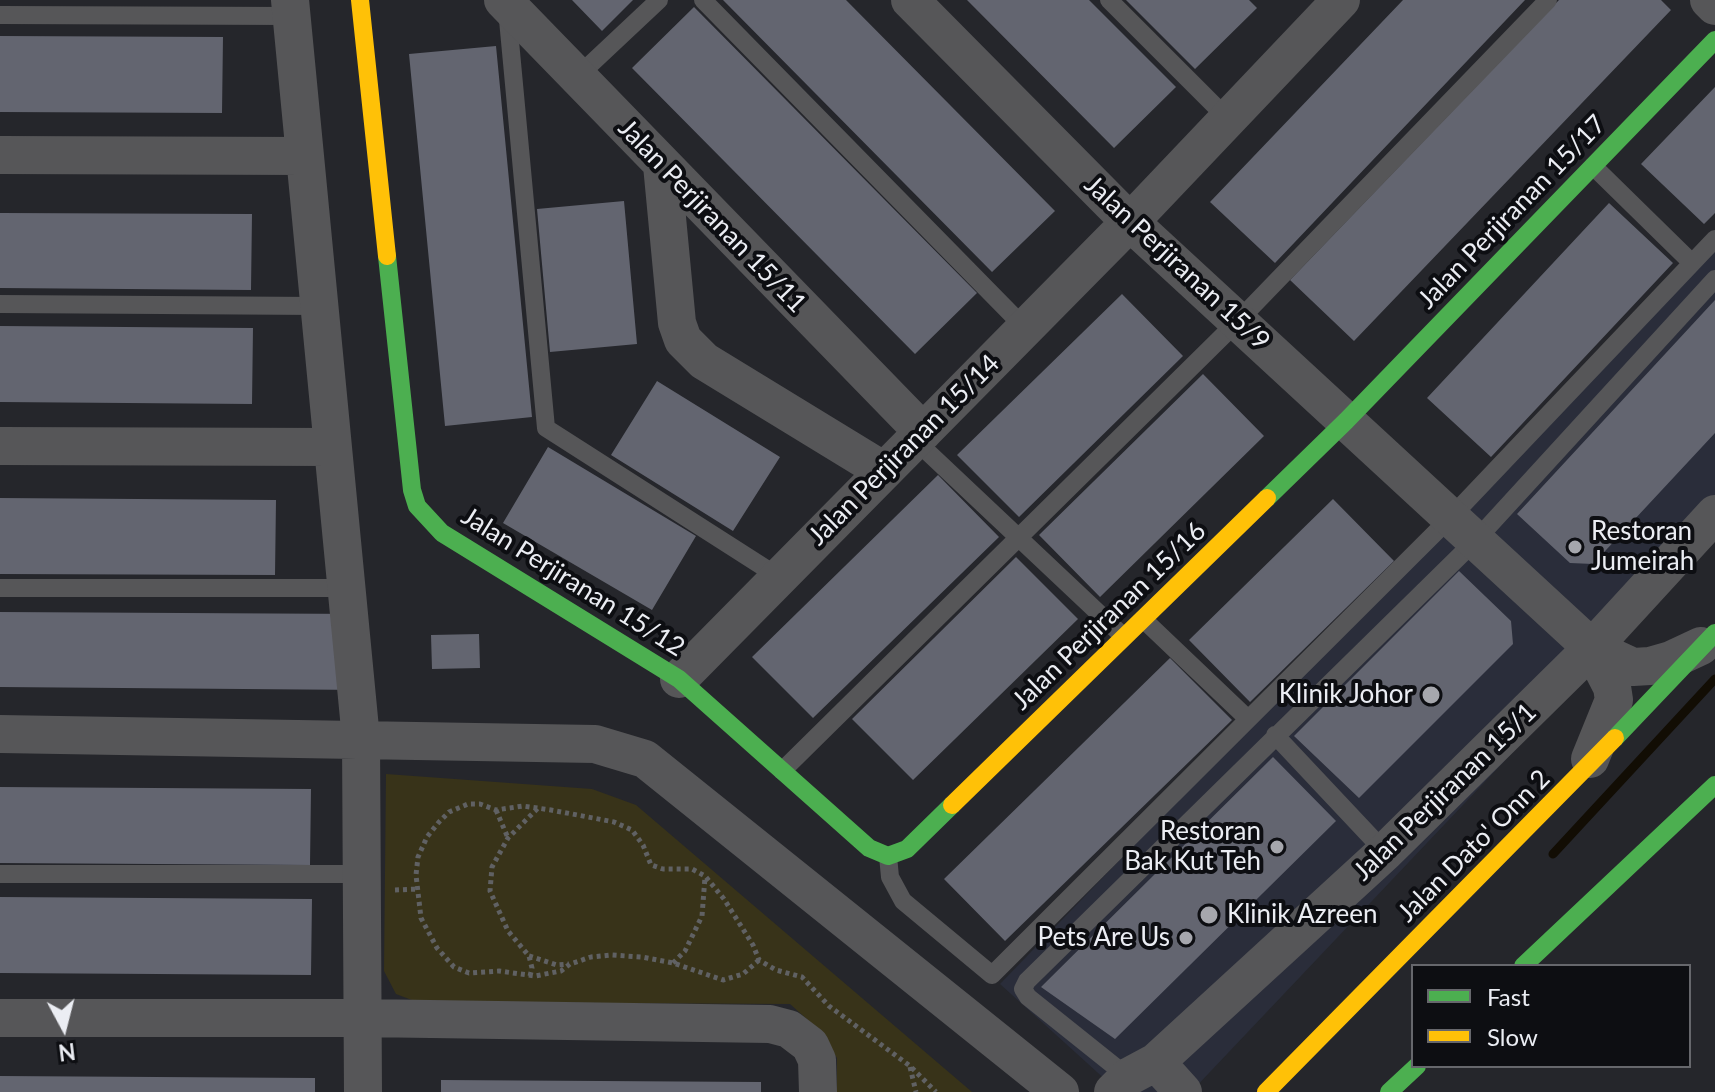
<!DOCTYPE html>
<html>
<head>
<meta charset="utf-8">
<style>
  body { margin:0 }
  #map { position:relative; width:1715px; height:1092px; overflow:hidden; background:#25262b; font-family:Lato,sans-serif }
  canvas { display:block }
  .legend { position:absolute; left:1411px; top:964px; width:280px; height:104px; box-sizing:border-box; background:#0d0e12; border:2px solid #66676c; margin:0; padding:10px 14px; list-style:none; font-size:24px; color:#ebedf3 }
  .legend li { display:flex; align-items:center; gap:16px; height:40px }
  .legend b { width:40px; border:2px solid #66676c }
  .north { position:absolute; left:24px; top:988px; width:80px; height:80px; -webkit-text-stroke:6px #0d0e12; paint-order:stroke; rotate:173deg; font-size:22px; font-weight:700; line-height:32px; text-align:center; color:#ebedf3 }
  .north::after { content:''; display:block; margin:auto; width:28px; height:36px; background:#ebedf3; clip-path:polygon(50% 0,100% 100%,50% 72%,0 100%) }
</style>
</head>
<body>
<div id="map">
<canvas width="1715" height="1092"></canvas>
<ul class="legend">
<li><b style="height:10px;background:#4caf50"></b>Fast</li>
<li><b style="height:10px;background:#ffc107"></b>Slow</li>
</ul>
<div class="north">N</div>
</div>
<script>
const ctx = document.querySelector('canvas').getContext('2d');
ctx.lineJoin = 'round';
function fillPath(path, color) { ctx.fillStyle = color; ctx.fill(path, 'evenodd'); }
const poly = rows => new Path2D(rows.map(r => 'M' + r).join(''));
function strokePath(path, color, width, dash) { ctx.strokeStyle = color; ctx.lineWidth = width; ctx.lineCap = dash ? 'butt' : 'round'; ctx.setLineDash(dash || []); ctx.stroke(path); }
function label(font, color, halo, rows, align = 'center') {
  ctx.font = font + ' Lato,sans-serif'; ctx.lineWidth = 8; ctx.setLineDash([]); ctx.textBaseline = 'middle'; ctx.strokeStyle = halo; ctx.fillStyle = color; for (const [text, x, y, turn = 0] of rows) {
    ctx.save(); ctx.translate(x, y); ctx.rotate((+turn || 0) * Math.PI / 180); ctx.textAlign = isNaN(turn) ? turn : align; if (halo) ctx.strokeText(text, 0, 0); ctx.fillText(text, 0, 0); ctx.restore();
  }
}
fillPath(poly([
  [1715,244,1715,539,1191,1092,1119,1092,1000,984]
]), '#2a2d3a');
fillPath(poly([
  [386,774,592,789,636,805,972,1092,837,1092,837,1058,818,1029,790,1004,417,1002,396,994,384,971]
]), '#383319');
strokePath(poly([
  [1553,854,1715,679]
]), '#120d04', 9);
fillPath(poly([
  [572,0,633,0,602,31],
  [723,0,846,0,1055,211,992,272],
  [967,0,1089,0,1176,87,1114,148],
  [1126,0,1249,0,1257,8,1195,69],
  [1403,0,1525,0,1275,263,1210,202],
  [1559,0,1661,0,1671,10,1354,341,1290,280],
  [694,7,977,293,915,354,632,68],
  [0,36,223,37,222,113,0,112],
  [496,46,532,417,445,426,409,54],
  [1715,87,1715,213,1704,224,1641,164],
  [624,201,637,344,550,352,537,209],
  [1609,203,1673,263,1491,457,1427,398],
  [0,213,252,214,251,290,0,288],
  [1122,294,1183,356,1019,517,957,455],
  [1715,300,1715,433,1593,564,1570,563,1517,514],
  [0,326,253,328,252,404,0,402],
  [1203,374,1264,436,1100,597,1039,535],
  [657,381,780,457,733,531,611,455],
  [548,447,696,536,652,610,503,523],
  [938,475,999,537,813,718,752,657],
  [0,498,276,500,275,575,0,574],
  [1333,499,1394,561,1250,702,1189,640],
  [1016,557,1078,619,913,780,852,719],
  [1459,571,1511,621,1513,644,1359,798,1294,736],
  [0,612,365,614,364,690,0,687],
  [479,634,480,668,432,669,431,635],
  [1170,658,1232,720,1005,941,944,879],
  [1273,757,1336,821,1115,1039,1041,987],
  [0,787,311,789,310,865,0,863],
  [0,897,312,899,311,975,0,973],
  [0,1076,315,1078,315,1092,0,1092],
  [441,1080,761,1082,761,1092,441,1092]
]), '#636570');
strokePath(poly([
  [496,810,508,838],
  [395,890,418,889],
  [529,956,557,965,569,964],
  [759,960,743,974,723,980,673,963,642,957,611,955,591,957,570,964,561,971,535,976,499,971,469,973,454,967,437,948,421,918,416,875,418,857,427,837,439,822,449,812,468,804,480,804,496,810,523,806,551,810,614,822,632,830,643,845,651,865,663,869,692,869,705,876,724,899,753,945,759,960,776,970,802,977,829,1006,910,1066,936,1092],
  [673,963,685,951,702,916,705,877],
  [530,976,532,968,529,956,508,931,490,891,492,867,508,838,538,808],
  [910,1067,916,1092]
]), '#606163', 5, [4, 4]);
strokePath(poly([
  [703,0,1025,328],
  [1109,0,1228,119],
  [507,9,546,428,779,577],
  [0,15,291,16],
  [577,77,659,0],
  [1593,166,1692,263],
  [0,304,319,306],
  [915,440,1124,637],
  [0,588,347,588],
  [1143,619,1248,719],
  [1275,735,1385,852],
  [782,771,1238,321,1548,0],
  [888,856,890,877,903,901,992,975,1451,517,1715,239],
  [0,874,362,874],
  [1128,1077,1028,997,1023,989,1027,981,1476,540,1715,279]
]), '#565658', 18);
strokePath(poly([
  [290,0,361,739,363,1092],
  [503,0,923,432],
  [910,0,1130,222,1592,648,1612,687,1614,700,1590,759],
  [1709,0,1715,6],
  [0,155,305,156],
  [662,165,677,323,683,340,704,361,884,471],
  [0,446,333,447],
  [1592,648,1633,667,1650,666,1671,660,1701,646],
  [679,679,1130,222,1341,0],
  [0,734,595,744,645,759,1060,1092],
  [0,1018,363,1018,770,1024,789,1029,810,1045,817,1060,818,1092],
  [1156,1062,1183,1092],
  [1113,1092,1128,1077,1156,1062,1385,852,1592,648,1715,514]
]), '#565658', 38);
strokePath(poly([
  [387,256,412,490,417,506,442,533,679,679,869,848,888,856,907,849,952,805],
  [1267,498,1346,421,1715,40],
  [1615,738,1715,633],
  [1523,966,1715,785],
  [1389,1092,1417,1066]
]), '#4caf50', 18);
strokePath(poly([
  [360,0,387,256],
  [952,805,1267,498],
  [1266,1092,1615,738]
]), '#ffc107', 18);
for (const [x, y, r, color] of [
  [1575,547,8,"#a6a7ad"],
  [1431,695,10,"#a6a7ad"],
  [1277,847,8,"#a6a7ad"],
  [1209,915,10,"#a6a7ad"],
  [1186,938,8,"#a6a7ad"]
]) { const dot = new Path2D(); dot.arc(x, y, r, 0, 2 * Math.PI); ctx.fillStyle = color; ctx.fill(dot); strokePath(dot, '#0d0e12', 3); }
label('26px', '#ebedf3', '#0d0e12', [
  ["Jalan Perjiranan 15/17",1512,212,-46],
  ["Jalan Perjiranan 15/11",712,216,46],
  ["Jalan Perjiranan 15/9",1177,263,43],
  ["Jalan Perjiranan 15/14",904,450,-45],
  ["Jalan Perjiranan 15/12",573,582,32],
  ["Jalan Perjiranan 15/16",1109,616,-44],
  ["Jalan Perjiranan 15/1",1445,792,-44],
  ["Jalan Dato' Onn 2",1474,846,-45]
]);
label('26px', '#ebedf3', '#0d0e12', [
  ["Restoran",1591,532,"left"],
  ["Jumeirah",1591,562,"left"],
  ["Klinik Johor",1413,695],
  ["Restoran",1261,832],
  ["Bak Kut Teh",1261,862],
  ["Klinik Azreen",1227,915,"left"],
  ["Pets Are Us",1170,938]
], 'right');
</script>
</body>
</html>
